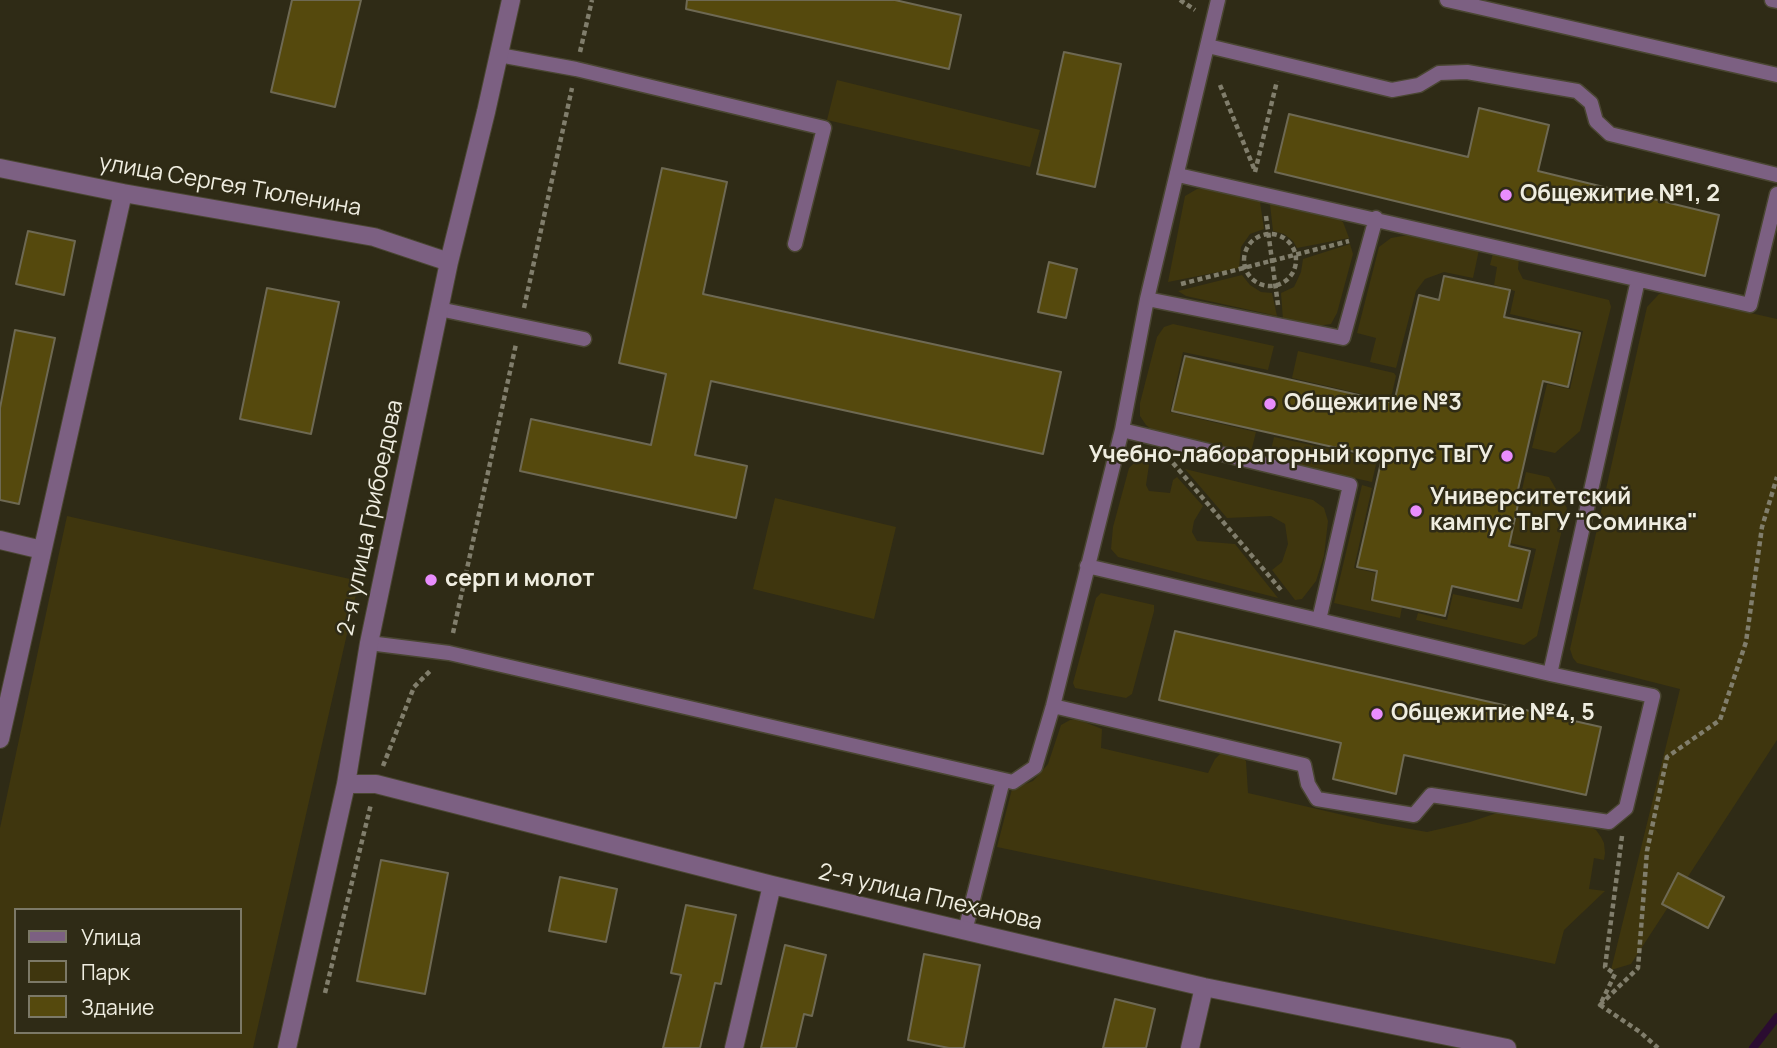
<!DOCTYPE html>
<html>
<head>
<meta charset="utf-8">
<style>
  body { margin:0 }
  #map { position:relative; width:1777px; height:1048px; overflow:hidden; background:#2f2b16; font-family:Manrope,sans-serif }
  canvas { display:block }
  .legend { position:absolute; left:14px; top:908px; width:228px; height:126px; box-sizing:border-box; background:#2f2b16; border:2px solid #7c7967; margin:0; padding:9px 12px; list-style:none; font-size:21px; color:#efede0 }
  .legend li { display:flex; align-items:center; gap:14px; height:35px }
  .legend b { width:35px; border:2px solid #7c7967 }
</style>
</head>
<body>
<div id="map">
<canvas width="1777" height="1048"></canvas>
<ul class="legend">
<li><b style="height:9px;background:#7c6082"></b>Улица</li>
<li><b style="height:19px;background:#3f360e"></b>Парк</li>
<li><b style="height:19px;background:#55490d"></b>Здание</li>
</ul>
</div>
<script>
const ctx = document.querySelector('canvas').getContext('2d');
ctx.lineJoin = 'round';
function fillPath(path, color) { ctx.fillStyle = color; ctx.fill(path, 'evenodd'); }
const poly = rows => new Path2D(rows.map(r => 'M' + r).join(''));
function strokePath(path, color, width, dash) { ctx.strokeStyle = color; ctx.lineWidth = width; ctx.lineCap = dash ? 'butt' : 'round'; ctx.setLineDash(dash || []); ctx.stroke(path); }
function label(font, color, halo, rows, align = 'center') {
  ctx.font = font + ' Manrope,sans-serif'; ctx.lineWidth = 5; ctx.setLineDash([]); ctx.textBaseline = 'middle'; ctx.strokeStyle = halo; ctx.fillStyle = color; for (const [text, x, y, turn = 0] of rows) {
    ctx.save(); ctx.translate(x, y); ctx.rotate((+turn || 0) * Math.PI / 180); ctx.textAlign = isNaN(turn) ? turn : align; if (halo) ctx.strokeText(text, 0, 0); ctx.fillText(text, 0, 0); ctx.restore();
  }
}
fillPath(poly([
  [837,80,1040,130,1030,167,827,120],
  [1197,189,1215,189,1260,202,1264,229,1250,234,1241,247,1239,268,1168,282,1185,196],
  [1270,204,1333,216,1343,222,1349,238,1297,248,1293,241,1284,234,1273,231],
  [1408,235,1479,250,1473,278,1444,272,1425,279,1416,291,1396,368,1370,362,1376,338,1357,333,1379,247,1391,238],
  [1350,244,1353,254,1337,313,1331,324,1318,326,1283,320,1281,293,1294,287,1301,272,1303,259],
  [1493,253,1519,258,1518,269,1523,279,1609,300,1611,307,1580,431,1555,453,1532,448,1547,384,1570,389,1583,331,1510,314,1515,291,1494,285,1497,267,1490,265],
  [1242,275,1250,285,1261,292,1272,293,1277,316,1186,296,1178,291],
  [1659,294,1667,294,1777,319,1777,740,1631,964,1611,970,1680,689,1577,663,1573,658,1570,649,1647,307],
  [1173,324,1274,346,1268,370,1183,352,1170,412,1256,432,1251,452,1152,430,1146,425,1140,416,1140,403,1157,337,1164,327],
  [1298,351,1394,373,1396,376,1372,482,1269,459,1274,437,1358,455,1370,396,1292,378],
  [1136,461,1146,461,1149,465,1146,485,1149,491,1170,493,1173,480,1177,477,1203,506,1194,521,1192,532,1197,541,1235,544,1278,598,1118,557,1111,549,1113,527,1129,468],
  [1185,469,1313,500,1324,508,1328,521,1324,556,1316,581,1302,599,1295,600,1272,570,1282,562,1288,544,1285,524,1271,516,1227,518],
  [1526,472,1549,477,1567,508,1537,636,1524,645,1416,620,1418,613,1447,620,1453,594,1522,609,1536,549,1510,543],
  [1362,485,1372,488,1354,568,1376,573,1370,600,1402,607,1400,618,1334,603],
  [775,498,896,527,874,619,753,589],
  [67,516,359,581,253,1048,0,1048,0,828],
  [16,910,240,910,240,1032,16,1032],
  [1101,593,1154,605,1154,611,1132,694,1126,698,1075,688,1073,683,1096,598],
  [1077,719,1102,729,1101,748,1208,773,1215,759,1220,754,1227,753,1242,757,1246,761,1248,793,1382,824,1427,832,1470,822,1503,811,1520,812,1588,826,1596,830,1601,837,1604,843,1605,853,1604,860,1594,858,1589,889,1605,891,1564,930,1555,964,997,847,1012,789,1033,781,1048,764,1061,725,1070,720]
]), '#3f360e');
strokePath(poly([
  [1753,1048,1777,1017]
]), '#2b0c31', 8);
const building = poly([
  [292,0,361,0,335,107,271,92,292,0],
  [687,0,895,0,961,15,949,69,686,9,687,0],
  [1064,52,1121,64,1095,187,1037,174,1064,52],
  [1479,108,1549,125,1538,171,1719,215,1705,276,1275,172,1289,114,1468,157,1479,108],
  [662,168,727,182,703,294,1061,372,1043,454,711,381,695,455,747,466,736,518,520,471,531,419,651,445,666,374,619,363,662,168],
  [28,231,75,241,64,295,16,284,28,231],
  [1049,262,1077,269,1066,318,1038,312,1049,262],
  [1444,276,1510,290,1504,317,1580,333,1568,387,1543,381,1517,494,1520,495,1509,546,1530,551,1518,601,1452,586,1445,616,1372,600,1377,571,1357,567,1382,458,1172,411,1185,356,1394,403,1419,295,1439,300,1444,276],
  [267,288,339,302,311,434,240,419,267,288],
  [15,330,55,338,19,504,0,500,0,408,15,330],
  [1175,631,1601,727,1586,795,1404,755,1396,794,1333,779,1341,743,1159,700,1175,631],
  [381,860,448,873,425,994,357,981,381,860],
  [1678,873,1724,897,1708,928,1662,904,1678,873],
  [560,877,617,889,606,942,549,931,560,877],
  [686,905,736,915,721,984,715,983,700,1048,663,1048,681,975,671,973,686,905],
  [785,945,826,955,812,1016,804,1014,796,1048,761,1048,785,945],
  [924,954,980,965,964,1048,949,1048,908,1040,924,954],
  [1115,999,1155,1009,1146,1048,1103,1048,1115,999]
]);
fillPath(building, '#55490d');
strokePath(building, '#6e6953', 2);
const service = poly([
  [1447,0,1777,75],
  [1772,0,1777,1],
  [1208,46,1392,90,1419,85,1439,73,1467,72,1577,91,1591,103,1596,121,1610,134,1777,175],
  [499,55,576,69,824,128,795,244],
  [1178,175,1750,305,1777,194],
  [1147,299,1343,338,1376,218],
  [439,309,584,339],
  [1122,430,1350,485,1319,620],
  [369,643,449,653,1013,782,1035,767,1053,706,1122,430,1147,299,1218,0],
  [1550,674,1638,280],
  [1053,706,1304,765,1308,784,1317,799,1414,815,1431,795,1609,822,1626,808,1653,696,1550,674,1087,566],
  [965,931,1003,780]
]);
const minor = poly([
  [0,168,123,193,374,237,449,262],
  [0,540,42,550],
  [0,739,123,193],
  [346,784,376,784,772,885,1204,987,1507,1048],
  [287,1048,346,784,369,643,449,262,486,112,511,0],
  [734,1048,772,885],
  [1190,1048,1204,987]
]);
strokePath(service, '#4a4632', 17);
strokePath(minor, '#4a4632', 20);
strokePath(poly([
  [1180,0,1195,10],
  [580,52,592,0],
  [1220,85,1255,171],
  [1255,172,1277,81],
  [1266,216,1278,305],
  '1244 260a26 26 0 1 1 52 0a26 26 0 1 1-52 0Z',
  [1181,284,1349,241],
  [524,308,572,88],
  [1173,463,1281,590],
  [453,633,516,344],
  [383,766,414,687,430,671],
  [1622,836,1605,967,1615,974,1600,1005,1640,1032,1658,1048],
  [325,993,371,804],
  [1600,1005,1638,968,1647,851,1667,757,1720,720,1746,642,1762,527,1777,477]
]), '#817e6c', 4.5, [5, 3.5]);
strokePath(service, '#7c6082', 14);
strokePath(minor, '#7c6082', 18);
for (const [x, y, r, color] of [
  [1506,195,7,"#e98dfd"],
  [1270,404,7,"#e98dfd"],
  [1507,456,7,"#e98dfd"],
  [1416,511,7,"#e98dfd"],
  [431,580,7,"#e98dfd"],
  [1377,714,7,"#e98dfd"]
]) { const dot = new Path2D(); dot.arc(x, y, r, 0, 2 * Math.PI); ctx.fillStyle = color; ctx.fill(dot); strokePath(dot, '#2f2b16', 2.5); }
label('23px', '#efede0', '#2f2b16', [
  ["улица Сергея Тюленина",230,186,10],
  ["2-я улица Грибоедова",371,518,-78],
  ["2-я улица Плеханова",930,898,13]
]);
label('bold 23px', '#efede0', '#2f2b16', [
  ["Общежитие №1, 2",1520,195],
  ["Общежитие №3",1284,404],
  ["Учебно-лабораторный корпус ТвГУ",1493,456,"right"],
  ["Университетский",1430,498],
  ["кампус ТвГУ \"Соминка\"",1430,524],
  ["серп и молот",445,580],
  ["Общежитие №4, 5",1391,714]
], 'left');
</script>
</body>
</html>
